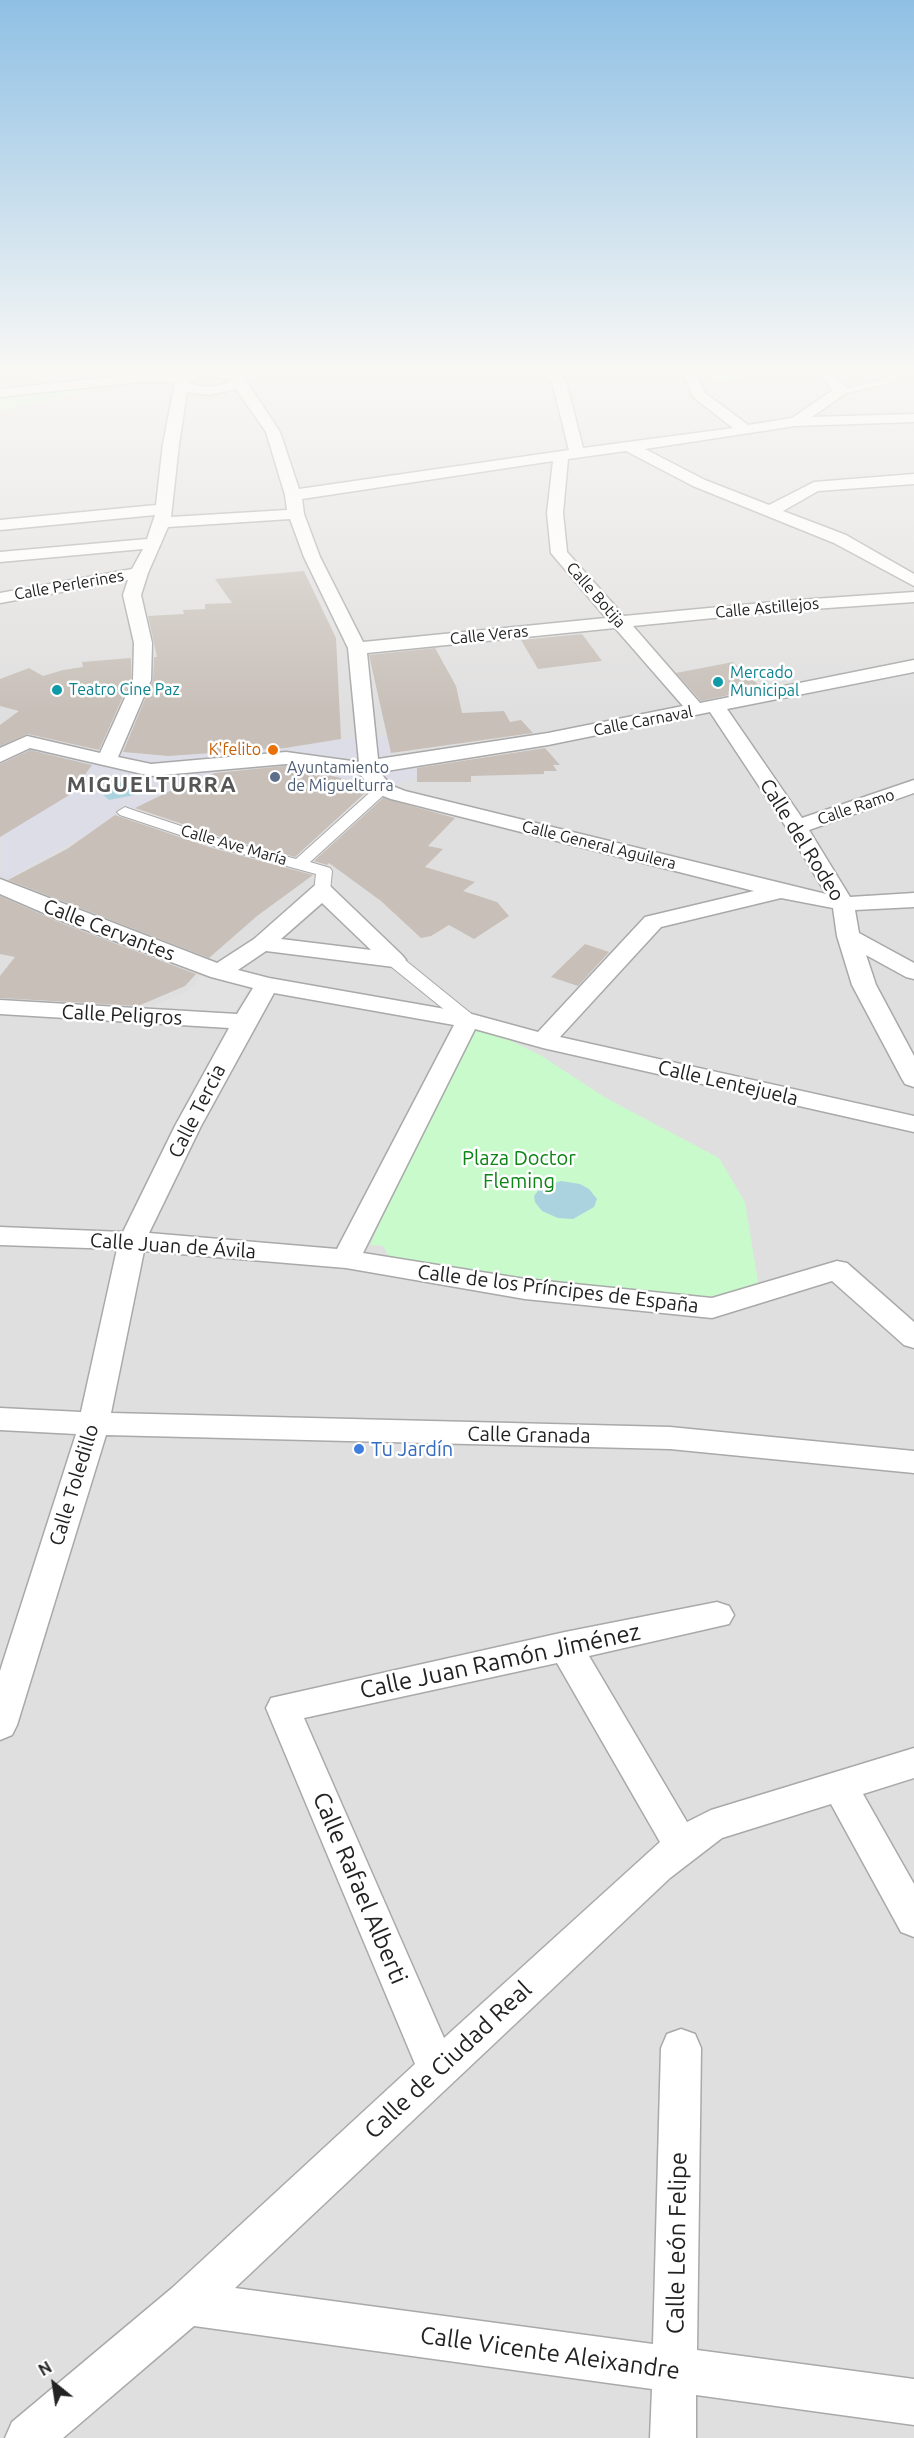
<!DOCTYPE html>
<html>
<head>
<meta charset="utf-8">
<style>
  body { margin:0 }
  #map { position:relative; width:914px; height:2438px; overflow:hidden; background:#f2efe9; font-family:Ubuntu,sans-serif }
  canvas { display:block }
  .north { position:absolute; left:24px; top:2354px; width:60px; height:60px; -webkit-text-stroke:4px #fff; paint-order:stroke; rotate:330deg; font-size:16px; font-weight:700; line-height:24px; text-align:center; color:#222 }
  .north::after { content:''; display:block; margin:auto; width:21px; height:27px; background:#222; clip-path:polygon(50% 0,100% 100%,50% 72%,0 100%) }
</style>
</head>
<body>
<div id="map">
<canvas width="914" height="2438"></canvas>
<div class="north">N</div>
</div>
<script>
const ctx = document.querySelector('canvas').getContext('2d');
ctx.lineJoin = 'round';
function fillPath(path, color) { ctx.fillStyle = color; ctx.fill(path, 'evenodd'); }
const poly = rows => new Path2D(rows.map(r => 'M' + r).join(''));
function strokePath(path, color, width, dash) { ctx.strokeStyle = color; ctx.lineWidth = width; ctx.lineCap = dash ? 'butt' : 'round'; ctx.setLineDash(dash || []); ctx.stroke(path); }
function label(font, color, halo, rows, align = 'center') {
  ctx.font = font + ' Ubuntu,sans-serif'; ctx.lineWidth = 5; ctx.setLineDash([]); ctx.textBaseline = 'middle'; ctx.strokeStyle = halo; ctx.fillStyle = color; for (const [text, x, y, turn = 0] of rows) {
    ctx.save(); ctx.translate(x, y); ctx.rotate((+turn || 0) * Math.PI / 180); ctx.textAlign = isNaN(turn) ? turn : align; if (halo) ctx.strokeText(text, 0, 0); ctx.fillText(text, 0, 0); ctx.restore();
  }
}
fillPath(poly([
  [0,371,914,371,914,2438,0,2438]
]), '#e0dfdf');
fillPath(poly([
  [705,371,738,371,742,380,709,383],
  [139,378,0,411,0,394],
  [468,1020,540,1055,606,1098,719,1158,745,1202,760,1294,704,1302,404,1263,388,1255,383,1246,370,1245]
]), '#c8facc');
fillPath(poly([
  [202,972,249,988,234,1013,142,1009,183,994,195,984]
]), '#e2e2e2');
fillPath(poly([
  [14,733,100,751,168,756,288,748,341,739,387,736,391,753,396,762,417,770,417,778,382,789,273,764,225,771,177,787,134,809,115,815,84,836,1,883,0,742]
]), '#dddde8');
fillPath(poly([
  [120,782,135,786,136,789,134,795,109,800,100,792,104,786],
  [561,1181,580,1184,589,1189,597,1199,594,1207,573,1219,558,1218,542,1211,535,1202,534,1196,538,1191,542,1187]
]), '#aad3df');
fillPath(poly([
  [304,571,336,638,341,739,285,748,168,756,123,752,153,680,154,657,157,657,148,616,184,614,183,610,205,609,205,604,232,603,215,579],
  [582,634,602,661,538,669,521,640],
  [435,648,456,686,462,713,504,711,510,722,521,720,533,733,391,753,369,655],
  [131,658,131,679,99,750,28,734,0,746,0,725,19,711,0,706,0,679,29,668,43,676,63,670,83,667,82,662],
  [733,662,762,688,701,701,676,673],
  [545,748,560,765,553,765,557,771,544,771,544,774,471,776,471,782,417,782,417,768],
  [30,750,92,765,71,794,0,837,0,764],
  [284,766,341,778,340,787,365,793,295,857,224,838,135,808,178,787,215,773],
  [383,798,455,818,428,846,443,849,425,867,475,882,463,891,497,902,509,916,474,939,449,925,431,936,421,938,381,901,329,863,327,865,314,861],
  [115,815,212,848,313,875,257,916,209,958,8,880,67,849],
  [0,896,61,923,196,974,185,986,138,1006,0,998,0,976,15,957,0,954],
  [585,944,609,952,578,986,551,977]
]), '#c7bfb8');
const pedestrian = poly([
  [895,371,906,371,891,383,842,394,837,391,884,379,895,371],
  [382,785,389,789,387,792,310,862,330,868,332,871,330,891,322,896,314,891,316,874,213,846,120,815,117,812,125,807,130,809,223,840,296,859,377,786,382,785],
  [394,955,400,956,474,1016,477,1020,474,1024,462,1024,388,964,386,960,394,955]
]);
const minor = poly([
  [187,371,231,371,241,373,280,432,299,489,569,450,552,382,543,371,557,371,566,381,583,448,733,428,693,397,682,371,696,371,704,392,748,425,792,418,833,390,816,371,830,371,849,391,812,417,914,414,914,422,795,426,645,449,705,480,769,505,814,482,914,474,914,484,818,491,783,511,846,535,914,574,914,586,834,543,693,486,626,451,568,459,563,513,567,552,624,616,784,601,914,592,914,602,784,611,633,626,700,703,914,660,914,672,727,709,802,818,914,780,914,793,809,830,850,897,914,893,914,907,855,910,859,933,914,963,914,979,906,977,866,955,876,985,914,1056,914,1087,905,1084,902,1079,852,985,837,936,833,908,781,898,661,927,560,1037,914,1116,914,1132,543,1048,475,1029,363,1253,525,1279,712,1298,837,1261,847,1263,914,1322,914,1348,904,1345,832,1281,712,1318,525,1299,346,1268,144,1251,111,1413,670,1427,914,1451,914,1473,670,1449,106,1435,17,1725,12,1735,0,1740,0,1671,76,1434,0,1430,0,1408,81,1412,117,1249,0,1245,0,1227,123,1232,175,1126,229,1028,0,1014,0,1000,237,1014,253,988,211,977,62,921,0,894,0,879,217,963,254,939,314,886,322,884,330,886,402,955,406,960,402,965,394,967,266,951,238,970,269,978,468,1013,538,1032,645,917,754,891,391,799,375,793,360,774,286,764,151,776,30,748,0,762,0,748,27,736,100,753,133,680,134,643,123,595,128,580,0,603,0,593,132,569,143,549,0,562,0,552,147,539,155,515,0,530,0,520,156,505,163,444,175,382,139,382,0,397,0,389,139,374,181,374,187,371],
  [216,375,230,381,224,384,209,387,195,385,189,382,196,377,216,375],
  [236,389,266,432,285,495,287,510,171,517,179,444,187,392,209,395,236,389],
  [553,461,547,513,551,553,606,618,363,642,320,557,304,514,302,499,553,461],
  [290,519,304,557,348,648,359,762,286,752,151,764,118,757,151,680,152,643,141,595,148,573,168,527,290,519],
  [615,628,683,706,548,733,378,759,367,653,615,628],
  [710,712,786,827,826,894,405,791,390,785,380,772,548,745,710,712],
  [322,903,371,950,281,939,322,903],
  [274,993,454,1025,337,1249,149,1233,201,1126,274,993],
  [717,1602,729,1606,734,1615,729,1624,589,1656,687,1822,711,1810,914,1748,914,1778,863,1794,914,1884,914,1937,901,1932,831,1804,722,1838,670,1878,235,2288,653,2344,661,2048,667,2034,681,2029,695,2034,701,2048,697,2350,914,2379,914,2425,696,2395,696,2438,650,2438,652,2389,194,2326,63,2438,5,2438,12,2422,172,2288,415,2064,266,1708,271,1698,565,1632,717,1602],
  [557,1663,660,1842,444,2038,304,1718,557,1663]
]);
strokePath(pedestrian, '#a9a9a9', 2);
strokePath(minor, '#a9a9a9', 3);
fillPath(pedestrian, '#fff');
fillPath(minor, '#fff');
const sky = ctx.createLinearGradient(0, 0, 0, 712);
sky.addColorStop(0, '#8fc0e4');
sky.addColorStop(0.52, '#f9f8f5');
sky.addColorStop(1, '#f9f8f500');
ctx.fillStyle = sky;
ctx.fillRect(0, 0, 914, 712);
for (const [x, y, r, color] of [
  [718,682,6,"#0f9aa8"],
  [57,690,6,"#0f9aa8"],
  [273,750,6,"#e8710a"],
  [275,777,6,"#5c6f8a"],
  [359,1449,6,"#3f7fe0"]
]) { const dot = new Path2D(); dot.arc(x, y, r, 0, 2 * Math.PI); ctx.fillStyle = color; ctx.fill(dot); strokePath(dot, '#fff', 2); }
label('16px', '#222', '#fff', [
  ["Calle Perlerines",69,585,-10],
  ["Calle Botija",596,595,49],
  ["Calle Astillejos",767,608,-5],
  ["Calle Veras",489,635,-6],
  ["Calle Carnaval",643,721,-11],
  ["Calle Ramo",856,807,-19],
  ["Calle Ave María",234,845,16],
  ["Calle General Aguilera",599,845,14]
]);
label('16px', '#0d838f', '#fff', [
  ["Mercado",730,673],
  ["Municipal",730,691],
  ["Teatro Cine Paz",69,690]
], 'left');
label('16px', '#c56008', '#fff', [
  ["K'felito",261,750]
], 'right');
label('16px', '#4e5e75', '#fff', [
  ["Ayuntamiento",287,768],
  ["de Miguelturra",287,786]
], 'left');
label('20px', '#222', '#fff', [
  ["Calle del Rodeo",802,840,58],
  ["Calle Cervantes",109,930,21],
  ["Calle Peligros",122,1015,3],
  ["Calle Lentejuela",728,1083,13],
  ["Calle Tercia",197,1111,-63],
  ["Calle Juan de Ávila",173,1246,4],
  ["Calle de los Príncipes de España",558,1289,7],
  ["Calle Granada",529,1435,1],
  ["Calle Toledillo",74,1485,-73]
]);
label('20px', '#0c8416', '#fff', [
  ["Plaza Doctor",519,1158],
  ["Fleming",519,1181]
]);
label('20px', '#366cbe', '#fff', [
  ["Tu Jardín",371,1449]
], 'left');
ctx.letterSpacing = '1.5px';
label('bold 22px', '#555', '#fff', [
  ["MIGUELTURRA",152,785]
]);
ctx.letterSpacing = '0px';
label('24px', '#222', '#fff', [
  ["Calle Juan Ramón Jiménez",500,1661,-12],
  ["Calle Rafael Alberti",360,1888,67],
  ["Calle de Ciudad Real",448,2060,-43],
  ["Calle León Felipe",677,2243,-89],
  ["Calle Vicente Aleixandre",550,2353,8]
]);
</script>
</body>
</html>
